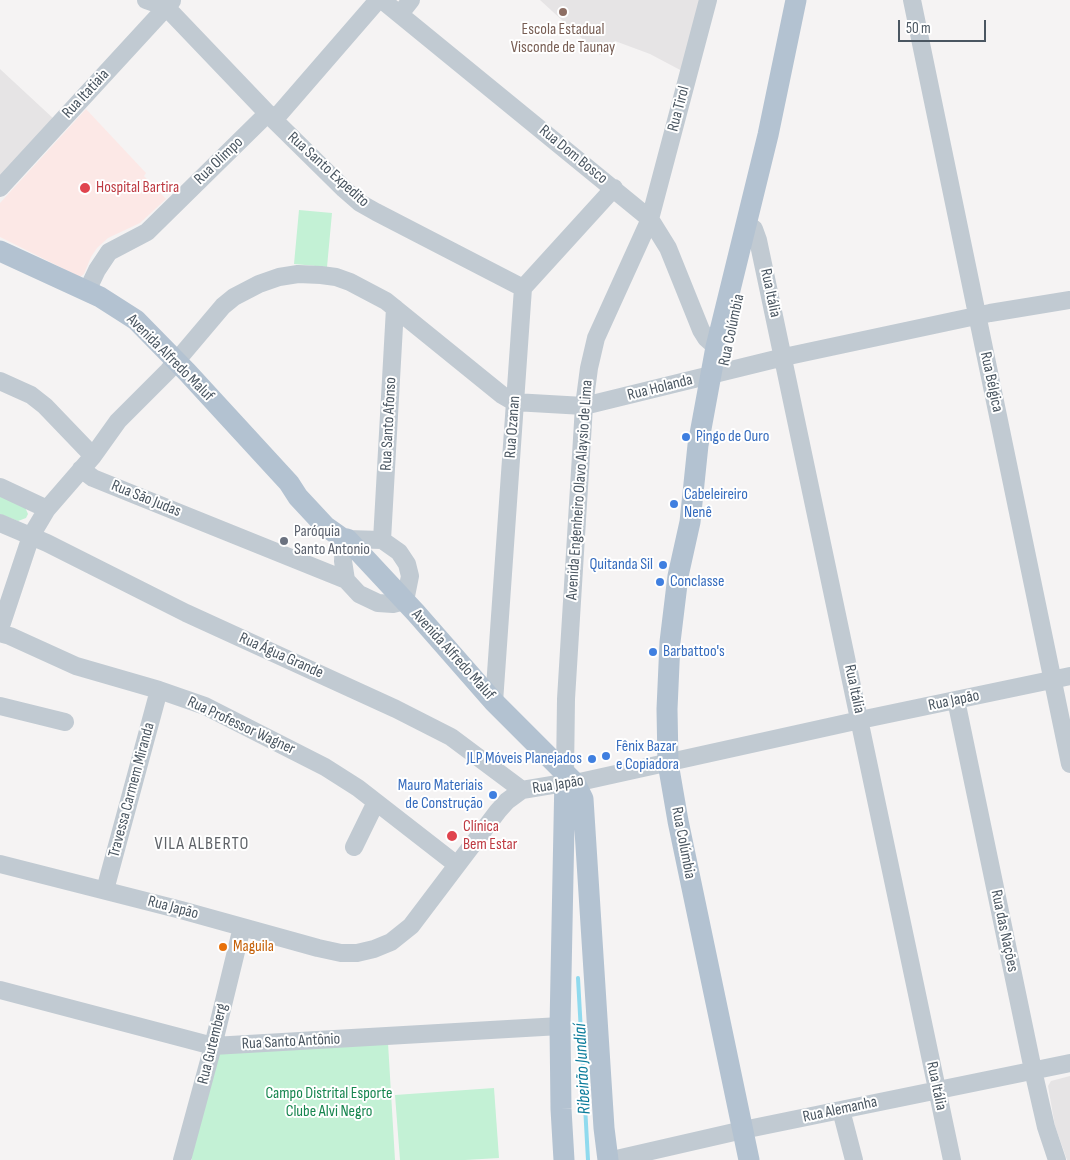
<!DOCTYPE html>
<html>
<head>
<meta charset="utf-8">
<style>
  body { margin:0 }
  #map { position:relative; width:1070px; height:1160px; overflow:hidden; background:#f5f3f3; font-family:"Sofia Sans Condensed",sans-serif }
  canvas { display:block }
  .scale { position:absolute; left:898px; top:20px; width:88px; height:22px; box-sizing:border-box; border:2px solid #4a5661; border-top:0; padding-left:6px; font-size:15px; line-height:18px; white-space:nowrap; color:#4a5661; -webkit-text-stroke:4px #fff; paint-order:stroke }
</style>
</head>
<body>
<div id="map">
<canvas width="1070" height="1160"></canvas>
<div class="scale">50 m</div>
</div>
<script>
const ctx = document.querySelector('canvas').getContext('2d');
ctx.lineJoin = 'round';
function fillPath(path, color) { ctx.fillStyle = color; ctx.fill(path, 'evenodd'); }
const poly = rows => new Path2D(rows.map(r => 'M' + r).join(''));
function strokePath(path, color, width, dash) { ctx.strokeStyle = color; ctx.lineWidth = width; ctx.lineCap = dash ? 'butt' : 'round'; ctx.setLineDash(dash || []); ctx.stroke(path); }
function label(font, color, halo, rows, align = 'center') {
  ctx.font = font + ' "Sofia Sans Condensed",sans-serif'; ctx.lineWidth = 4; ctx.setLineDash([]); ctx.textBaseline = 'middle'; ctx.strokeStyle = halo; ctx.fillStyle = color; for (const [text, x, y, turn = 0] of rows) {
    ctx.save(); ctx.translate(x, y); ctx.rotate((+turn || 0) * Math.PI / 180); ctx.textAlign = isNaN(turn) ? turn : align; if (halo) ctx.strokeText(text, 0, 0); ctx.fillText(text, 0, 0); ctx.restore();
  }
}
fillPath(poly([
  [540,0,703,0,684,72,650,54,615,41,600,55],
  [0,69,55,120,0,181],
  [1070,1076,1070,1160,1067,1160,1055,1126,1048,1086,1051,1081]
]), '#e6e4e5');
fillPath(poly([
  [86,109,146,173,144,176,166,199,140,223,108,238,97,248,91,257,84,274,80,277,0,237,0,203]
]), '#fce8e6');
fillPath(poly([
  [299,210,332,213,327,267,294,264],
  [0,493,24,505,28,514,26,518,18,521,0,514],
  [388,1043,395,1160,192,1160,191,1156,219,1053],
  [494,1088,499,1158,465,1160,400,1160,395,1095]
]), '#c3f1d5');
strokePath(poly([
  [578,978,588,1160]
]), '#90daee', 4);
strokePath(poly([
  [146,0,166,7,274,120,344,189,360,203,376,212,523,288],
  [382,0,650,219,668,248,701,330,706,338,716,347],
  [912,0,1070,764],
  [400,14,411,0],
  [274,120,378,0],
  [0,188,172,1],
  [746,224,754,229,758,240,952,1160],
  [87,291,97,270,109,252,147,232,268,113],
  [0,381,31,395,45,406,93,456],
  [81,469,93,478,346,580],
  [0,487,47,509],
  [0,523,47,543,186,613,396,709,451,737,522,790],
  [347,539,382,540,399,552,407,564,410,576,405,601,393,604,378,603,359,594,346,580,343,561,344,543,347,539],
  [382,540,395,308],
  [0,629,31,536,47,509,93,456,118,421,168,371,223,306,234,297,259,284,279,277,298,274,321,275,336,277,350,282,386,301,502,395,514,402,584,406,784,357,990,313,1070,300],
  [0,633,10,636,76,666,159,690,205,706,325,767,358,788,457,865],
  [956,700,1033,1070,1046,1127,1057,1160],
  [494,702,523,288,614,188],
  [0,706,65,722],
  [565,775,566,699,584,406,589,368,596,338,650,219,708,0],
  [354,847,376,802],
  [0,864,181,910,318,948,341,953,357,953,374,949,391,942,411,926,498,811,507,801,522,790,564,783,575,783,860,720,1070,676],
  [105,890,159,690],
  [0,990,213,1046,560,1026],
  [841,1110,854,1160],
  [182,1160,213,1046,242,927],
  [612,1160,743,1130,1070,1063]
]), '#c1cad2', 18);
strokePath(poly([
  [0,251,100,297,136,320,187,372,289,483,298,497,325,526,342,538,347,539,416,613,494,702,575,783,583,799,604,1128,608,1160],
  [564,1160,561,1109,560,1026,565,775],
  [749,1160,678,821,668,763,667,709,670,642,678,576,690,522,698,445,716,347,768,135,796,0]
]), '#b3c2d1', 21);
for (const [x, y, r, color] of [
  [563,12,5,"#8d6e63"],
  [85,188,6,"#e0444e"],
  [686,437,5,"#3f7fe0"],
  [674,504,5,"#3f7fe0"],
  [284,541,5,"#6b7280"],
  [663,565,5,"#3f7fe0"],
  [660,582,5,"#3f7fe0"],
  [653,652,5,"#3f7fe0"],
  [606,756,5,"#3f7fe0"],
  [592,759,5,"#3f7fe0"],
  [493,795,5,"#3f7fe0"],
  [452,836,6,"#e0444e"],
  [223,947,5,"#e8710a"]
]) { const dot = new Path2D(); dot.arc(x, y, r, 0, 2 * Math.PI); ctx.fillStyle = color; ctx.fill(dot); strokePath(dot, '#fff', 2); }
label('16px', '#785e54', '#fff', [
  ["Escola Estadual",563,30],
  ["Visconde de Taunay",563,48]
]);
label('16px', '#4a5661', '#fff', [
  ["Rua Itatiaia",86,94,-47],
  ["Rua Tirol",679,109,-75],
  ["Rua Dom Bosco",573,155,39],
  ["Rua Olimpo",219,161,-44],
  ["Rua Santo Expedito",328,170,42],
  ["Rua Itália",770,293,78],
  ["Rua Colúmbia",732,330,-78],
  ["Avenida Alfredo Maluf",170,358,45],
  ["Rua Bélgica",991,382,78],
  ["Rua Holanda",660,388,-14],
  ["Rua Santo Afonso",389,424,-87],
  ["Rua Ozanan",513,427,-86],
  ["Avenida Engenheiro Olavo Alaysio de Lima",580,490,-86],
  ["Rua São Judas",146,499,22],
  ["Avenida Alfredo Maluf",453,655,48],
  ["Rua Água Grande",281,656,24],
  ["Rua Itália",854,689,78],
  ["Rua Japão",954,701,-12],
  ["Rua Professor Wagner",241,726,25],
  ["Rua Japão",558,785,-9],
  ["Travessa Carmem Miranda",132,790,-75],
  ["Rua Colúmbia",683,843,79],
  ["Rua Japão",173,908,15],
  ["Rua das Nações",1004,931,78],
  ["Rua Santo Antônio",291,1042,-3],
  ["Rua Gutemberg",213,1044,-76],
  ["Rua Itália",936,1086,78],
  ["Rua Alemanha",840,1110,-12]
]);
label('16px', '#be3a42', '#fff', [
  ["Hospital Bartira",96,188],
  ["Clínica",463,827],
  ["Bem Estar",463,845]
], 'left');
label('16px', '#366cbe', '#fff', [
  ["Pingo de Ouro",696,437],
  ["Cabeleireiro",684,495],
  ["Nenê",684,513],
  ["Quitanda Sil",653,565,"right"],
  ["Conclasse",670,582],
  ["Barbattoo's",663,652],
  ["Fênix Bazar",616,747],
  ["e Copiadora",616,765],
  ["JLP Móveis Planejados",582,759,"right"],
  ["Mauro Materiais",483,786,"right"],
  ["de Construção",483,804,"right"]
], 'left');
label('16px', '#5b616d', '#fff', [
  ["Paróquia",294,532],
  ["Santo Antonio",294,550]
], 'left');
label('16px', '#c56008', '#fff', [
  ["Maguila",233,947]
], 'left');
label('16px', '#17864f', '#fff', [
  ["Campo Distrital Esporte",329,1094],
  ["Clube Alvi Negro",329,1112]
]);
ctx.letterSpacing = '1px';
label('18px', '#5f6368', '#fff', [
  ["VILA ALBERTO",202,844]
]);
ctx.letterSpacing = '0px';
label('italic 18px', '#0c7c9b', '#fff', [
  ["Ribeirão Jundiaí",583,1069,-93]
]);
</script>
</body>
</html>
